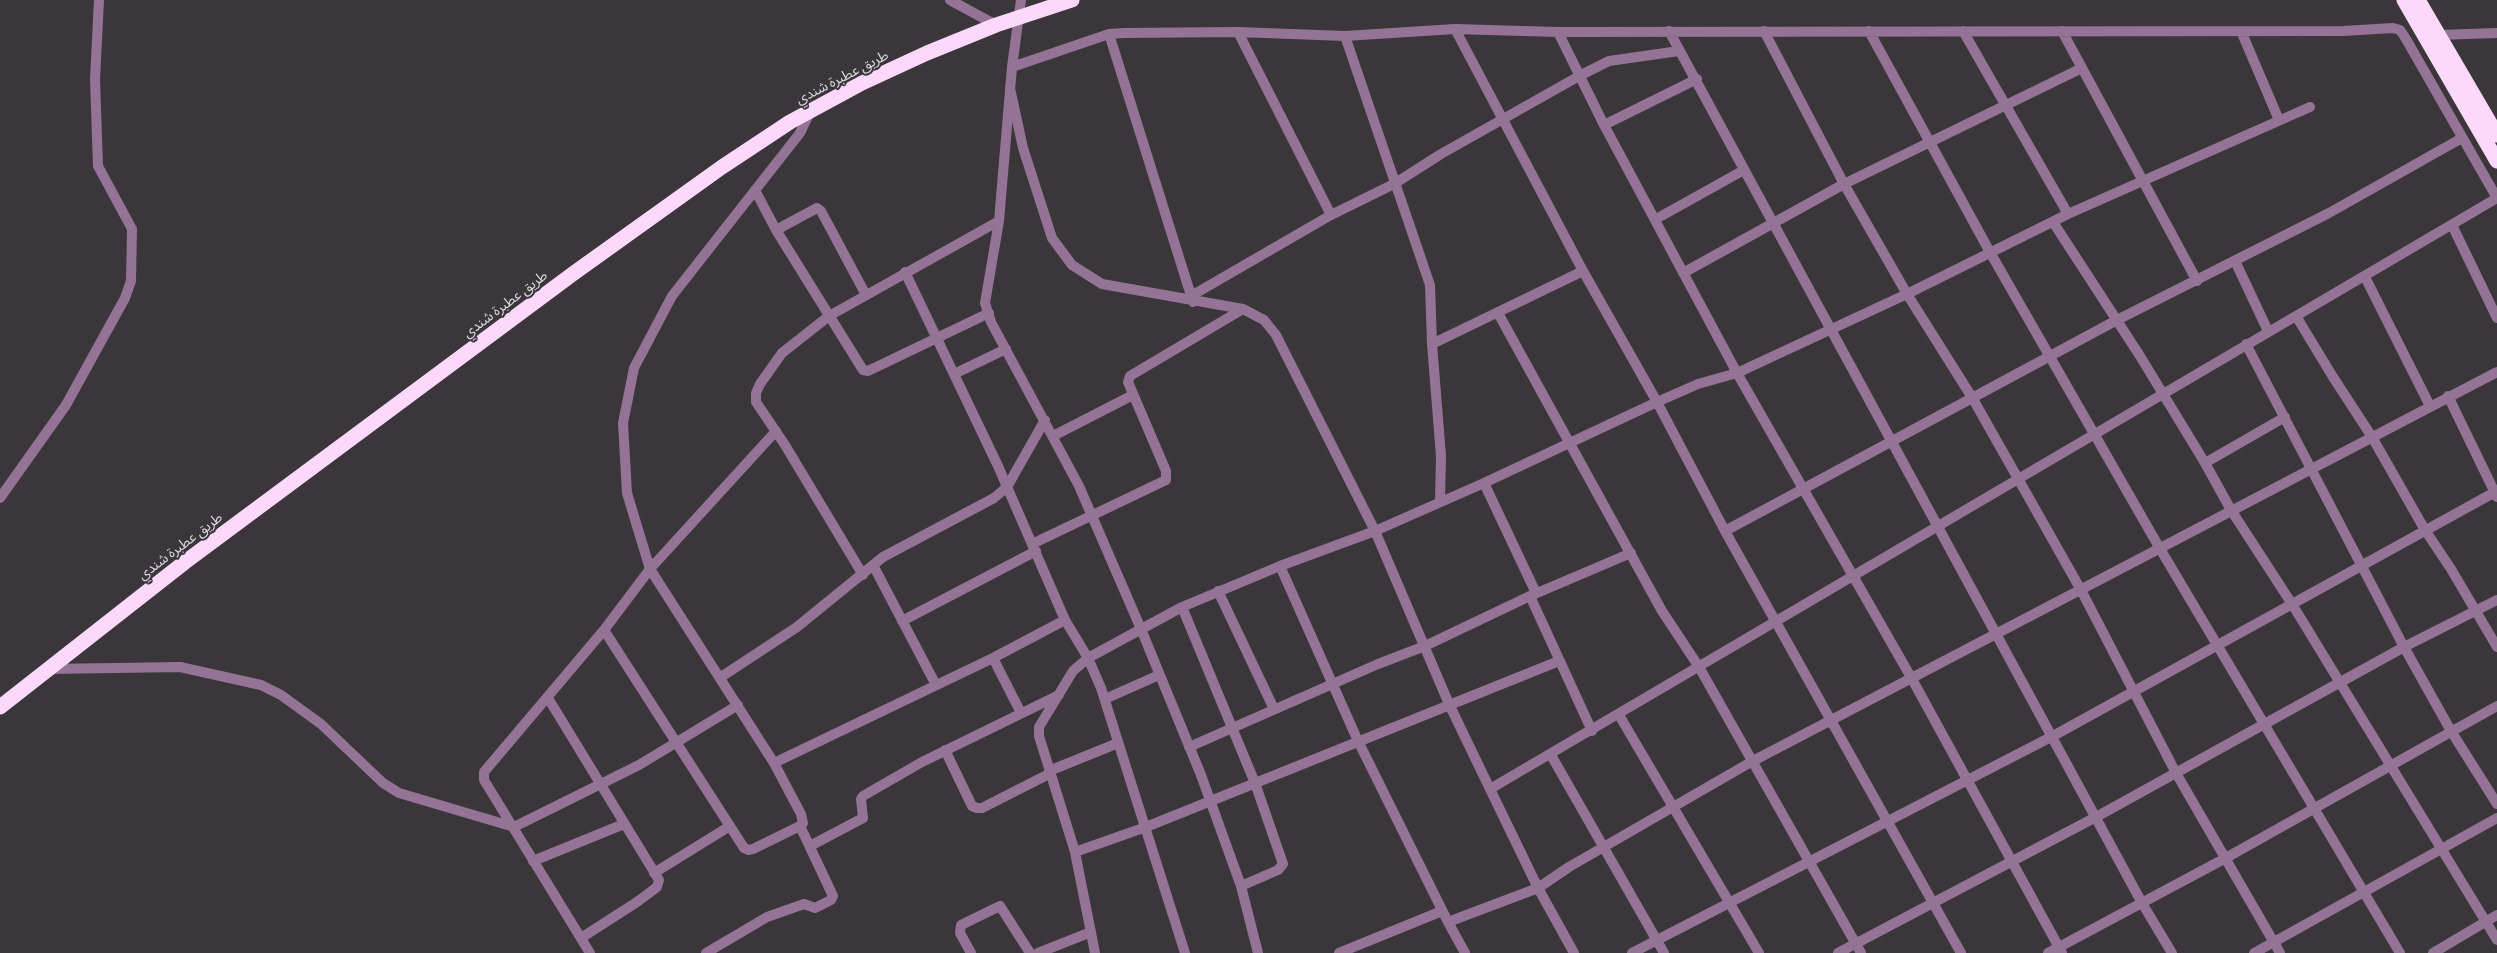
<!DOCTYPE html>
<html>
<head>
<meta charset="utf-8">
<style>
  body { margin:0 }
  canvas { display:block; background:#3a363a }
</style>
</head>
<body>
<canvas width="2497" height="953"></canvas>
<script>
const ctx = document.querySelector('canvas').getContext('2d');
ctx.lineJoin = 'round';
const poly = rows => new Path2D(rows.map(r => 'M' + r).join(''));
function strokePath(path, color, width, dash) { ctx.strokeStyle = color; ctx.lineWidth = width; ctx.lineCap = dash ? 'butt' : 'round'; ctx.setLineDash(dash || []); ctx.stroke(path); }
function label(font, color, halo, rows, align = 'center') {
  ctx.font = font + ' Commissioner,"Noto Sans Arabic",sans-serif'; ctx.lineWidth = 4; ctx.setLineDash([]); ctx.textBaseline = 'middle'; ctx.strokeStyle = halo; ctx.fillStyle = color; for (const [text, x, y, turn = 0] of rows) {
    ctx.save(); ctx.translate(x, y); ctx.rotate((+turn || 0) * Math.PI / 180); ctx.textAlign = isNaN(turn) ? turn : align; if (halo) ctx.strokeText(text, 0, 0); ctx.fillText(text, 0, 0); ctx.restore();
  }
}
strokePath(poly([
  [950,0,996,25],
  [1021,0,1012,67,999,221,985,303,991,322,1079,486,1141,629,1201,775,1241,886,1258,953],
  [1455,29,1583,271,1657,402,1725,531,1961,953],
  [1669,31,2142,903,2172,953],
  [1764,31,1844,184,1907,294,1973,399,2081,590,2176,773,2280,953],
  [1869,31,1991,254,2159,547,2400,953],
  [1963,31,2068,214],
  [2062,31,2197,281],
  [2241,31,2279,120],
  [1238,32,1331,215],
  [1558,32,1604,125,1737,373,1912,679,2062,953],
  [1109,34,1193,302],
  [2438,35,2497,33],
  [1345,36,1430,285,1432,344,1583,271],
  [1012,67,1109,34,1124,33,1238,32,1345,36,1455,29,1558,32,2343,31,2393,28,2400,30,2406,39,2497,198],
  [1010,88,1023,148,1052,238,1072,265,1102,284,1243,309,1264,320,1276,335,1375,531,1449,704,1490,789,1538,888,1574,953],
  [1604,125,1697,79],
  [755,190,776,230,863,370,868,371,989,313],
  [1656,219,1744,170],
  [2053,222,2140,356,2205,463,2231,510,2292,604,2497,940],
  [2452,225,2497,318],
  [776,230,817,208,821,211,866,295],
  [2235,261,2268,331],
  [905,272,998,466,1065,620,1088,658,1101,688,1185,953],
  [1683,273,1844,184,2082,68],
  [2365,277,2430,406],
  [1191,296,1331,215,1394,184,1441,154,1581,75,1609,61,1679,51],
  [1498,313,1662,611,1699,667,1861,953],
  [2296,316,2333,377,2372,437,2425,530,2451,569,2497,647],
  [1432,344,1441,456,1440,502],
  [2246,344,2404,647,2451,731,2497,804],
  [954,374,1006,349],
  [2448,396,2497,497],
  [1053,436,1133,395],
  [2205,463,2285,417],
  [1484,483,1536,593],
  [0,498,66,405,125,298,131,281,132,229,98,166,95,79,99,0],
  [1725,531,2117,320,2329,213,2462,138],
  [1032,544,1166,480,1166,471,1128,382,1130,376,1243,309],
  [873,565,936,685],
  [1280,566,1358,741,1448,922],
  [863,575,785,445,756,402,756,393,760,384,782,353,829,316,999,221],
  [1218,591,1274,709],
  [1530,596,1592,731],
  [1182,607,1255,783,1283,864,1278,870,1241,886],
  [902,621,1036,551],
  [604,630,744,848,749,850,753,849,800,826,803,823,801,814,774,763,650,569,627,493,623,423,634,368,672,296,800,133,810,112],
  [993,658,1021,713],
  [49,669,180,667,261,685,281,695,321,724,383,783,399,793,514,827,639,765,738,705],
  [721,677,797,627,883,557,994,498,1007,487,1045,420],
  [548,698,659,880,657,887,637,902,581,938],
  [1105,699,1159,675],
  [1619,715,1759,953],
  [1189,747,1378,664,1425,646,1530,596,1631,553],
  [945,750,972,806,977,808,982,808,1049,774],
  [1551,755,1664,953],
  [774,763,993,658,1065,620],
  [1049,771,1118,743],
  [1490,789,2497,198],
  [810,846,863,818,861,799,863,796,922,762,1059,695],
  [1075,852,1146,827,1559,661],
  [533,861,624,824],
  [654,873,730,826],
  [590,953,484,780,484,772,604,630,650,569,776,431],
  [706,953,767,917,804,904,815,908,831,900,833,896,800,826],
  [971,953,960,933,961,925,1000,906,1030,953],
  [1038,953,1091,932],
  [1095,953,1075,852,1039,736,1039,727,1073,671,1088,658,1182,607,1280,566,1375,531,1484,483,1657,402,1698,384,1737,373,1907,294,2068,214,2310,107],
  [1339,953,1442,911],
  [1465,953,1448,922,1538,888,1569,867,1751,762,2497,372],
  [1632,953,2053,736,2497,491],
  [1838,953,2096,817,2404,647,2497,600],
  [2048,953,2224,859,2497,706],
  [2254,953,2497,818],
  [2433,953,2497,915]
]), '#957397', 10);
strokePath(poly([
  [2404,0,2497,161],
  [2418,0,2497,135],
  [0,707,185,562,574,273,722,167,790,122,862,83,927,53,996,25,1072,0]
]), '#fbd8fc', 15);
label('14px', '#dddadd', '#3a363a', [
  ["طريق عطبرة شندي",842,77,-27],
  ["طريق عطبرة شندي",505,304,-37],
  ["طريق عطبرة شندي",180,546,-37]
]);
</script>
</body>
</html>
